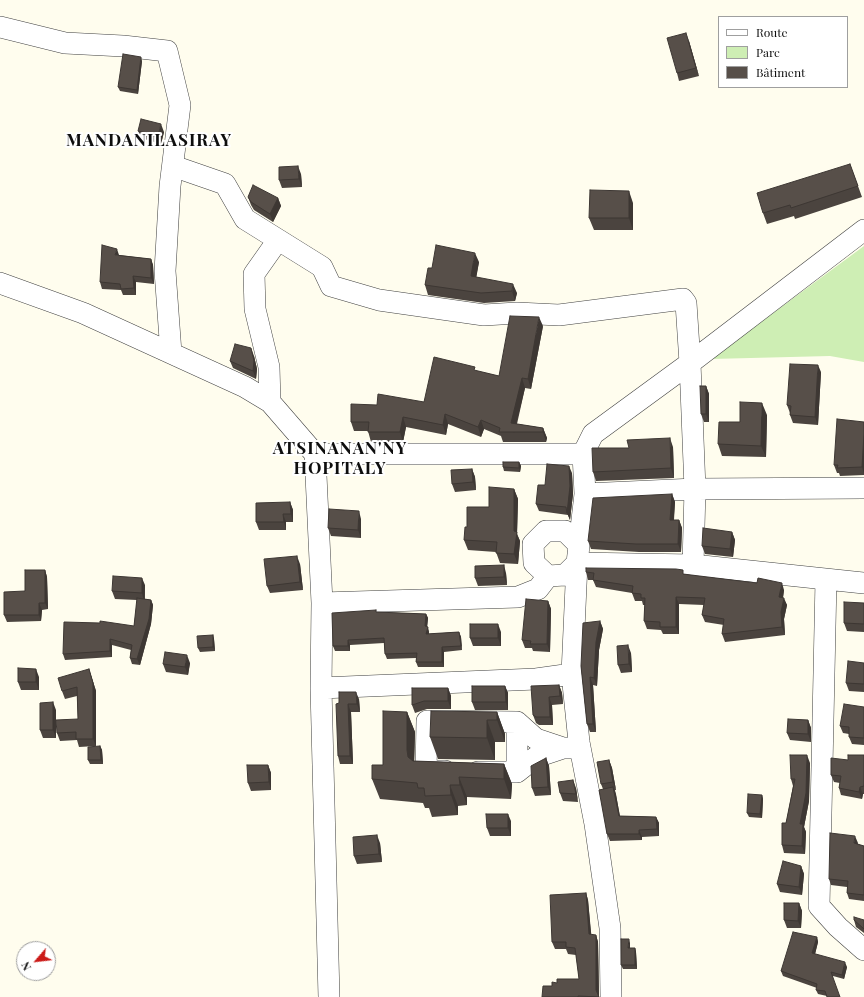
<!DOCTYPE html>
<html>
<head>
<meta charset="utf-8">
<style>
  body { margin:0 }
  #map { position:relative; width:864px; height:997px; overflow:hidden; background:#fffdee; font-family:"Playfair Display",serif }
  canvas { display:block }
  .legend { position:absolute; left:718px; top:16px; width:130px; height:72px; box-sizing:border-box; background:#fff; border:1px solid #9f9f9f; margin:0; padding:5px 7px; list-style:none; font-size:12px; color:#0e0e0e }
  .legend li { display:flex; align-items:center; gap:8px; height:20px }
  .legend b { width:20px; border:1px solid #9f9f9f }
  .north { position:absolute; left:16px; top:941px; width:40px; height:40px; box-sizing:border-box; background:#fff; border:1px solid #9f9f9f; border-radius:50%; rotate:242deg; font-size:11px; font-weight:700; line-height:16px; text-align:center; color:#0e0e0e }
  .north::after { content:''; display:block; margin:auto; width:14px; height:18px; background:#cb1a18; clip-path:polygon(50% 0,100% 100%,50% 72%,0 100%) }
</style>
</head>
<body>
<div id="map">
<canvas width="864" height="997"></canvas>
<ul class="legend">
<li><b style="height:5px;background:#fff"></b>Route</li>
<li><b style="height:11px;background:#ceeeb4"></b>Parc</li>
<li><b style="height:11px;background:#574f49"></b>Bâtiment</li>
</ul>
<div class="north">N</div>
</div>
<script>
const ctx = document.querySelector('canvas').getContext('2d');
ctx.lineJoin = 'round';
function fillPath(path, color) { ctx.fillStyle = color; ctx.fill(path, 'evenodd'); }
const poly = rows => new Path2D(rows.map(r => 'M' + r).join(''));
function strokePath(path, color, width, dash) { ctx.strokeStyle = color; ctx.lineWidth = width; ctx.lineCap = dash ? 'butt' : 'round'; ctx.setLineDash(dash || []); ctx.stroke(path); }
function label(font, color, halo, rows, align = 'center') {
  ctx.font = font + ' "Playfair Display",serif'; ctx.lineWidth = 4; ctx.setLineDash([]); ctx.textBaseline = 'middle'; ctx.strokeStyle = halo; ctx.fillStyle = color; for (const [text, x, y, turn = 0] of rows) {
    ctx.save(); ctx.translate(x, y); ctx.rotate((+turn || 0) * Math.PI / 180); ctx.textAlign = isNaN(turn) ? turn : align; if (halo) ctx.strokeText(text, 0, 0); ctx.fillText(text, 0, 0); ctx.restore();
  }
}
fillPath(poly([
  [864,246,864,362,830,356,711,359]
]), '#ceeeb4');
const minor = poly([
  [0,27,65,43,123,46,167,51,180,105,170,186,165,271,171,353],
  [173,166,225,184,245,219,322,267,331,286,379,300,484,315,517,313,559,315,683,299,686,303,690,363,695,489,693,565],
  [0,283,83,313,245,387,270,402,315,454,322,603,321,688,329,997],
  [270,402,269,367,255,309,254,274,278,240],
  [315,454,583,454],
  [585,494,695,489,864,488],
  [579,545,565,531,546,531,533,544,534,563,548,576,565,575,577,563,693,565,864,583],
  [826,580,819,906,838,927,864,950],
  [322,603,518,597,538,589,548,576],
  [321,688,536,679,572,674],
  [445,771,426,771,427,721,517,722,536,739,563,748,580,748],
  [478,772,517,772,536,757,563,748],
  [517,772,517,722],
  [611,997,610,928,595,824,579,742,572,674,577,563,585,494,583,454,593,434,690,363,864,230]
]);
strokePath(minor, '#414141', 22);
strokePath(minor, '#fff', 21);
fillPath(poly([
  [689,41,699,76,679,81,677,73],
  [142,61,138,94,120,91,118,87],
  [138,131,164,132,161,144,141,138],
  [850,164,862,197,795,219,794,216,767,224,763,213],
  [301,174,302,187,282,188,279,180],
  [248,197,278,198,281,206,273,222,254,210,251,205],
  [633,203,633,230,594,230,589,218],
  [119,255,151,259,153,265,154,284,136,282,136,295,123,295,121,290,102,289,100,282],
  [479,262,476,277,517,293,515,301,484,303,428,295,425,285,432,268],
  [543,326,531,389,525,388,517,424,543,428,547,438,546,442,503,442,501,436,484,429,481,437,448,424,446,435,406,427,403,442,371,442,368,431,354,431,351,422,377,405,424,402,476,371,499,376],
  [254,356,257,369,256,379,233,368,230,361],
  [821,372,818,425,793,423,790,415,790,413,787,405],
  [706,386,709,394,709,422,704,422,701,414],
  [767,415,766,457,722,456,718,444,740,422],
  [864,422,864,475,840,476,839,473,837,473,834,465],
  [673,447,674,478,596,481,593,472,629,448],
  [519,462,521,466,520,472,504,471,503,467],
  [472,469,475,477,476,490,455,492,452,484],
  [572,473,573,494,570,520,568,515,539,511,536,504,545,485],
  [514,489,518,499,517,534,520,541,518,564,500,563,496,552,468,550,464,540,467,527,489,507],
  [672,494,675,502,674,520,679,520,682,528,681,552,639,552,591,549,588,541],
  [290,502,293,510,293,522,286,522,286,530,259,530,256,522],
  [361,519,361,538,331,536,328,528],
  [732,532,735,540,733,557,705,554,702,546],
  [300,564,303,590,270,593,267,586],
  [45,570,47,577,48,609,42,610,41,621,7,622,4,615,25,591],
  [586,572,684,574,784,590,783,598,787,605,784,619,785,635,725,642,722,634,724,625,705,622,702,615,704,605,679,604,679,634,663,634,661,630,647,629,644,621,645,605,643,605,642,601,635,601,632,593,596,587,593,580,588,580],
  [506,573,507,585,478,586,475,578],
  [145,585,145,599,151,600,153,605,151,624,140,665,132,664,130,658,131,650,112,645,112,657,65,660,63,654,134,626,137,600,115,599,112,591],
  [548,601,551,609,550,652,533,651,532,648,525,648,522,640],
  [864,603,864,632,847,631,844,623],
  [376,610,376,612,426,614,428,618,427,627,429,632,429,634,459,632,461,637,462,650,444,652,444,667,418,667,416,662,416,658,387,659,385,654,384,643,350,645,350,651,335,651,333,646],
  [600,621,603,629,599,650,597,686,593,685,596,732,590,732,587,724,581,666],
  [501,632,501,646,473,646,470,638],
  [213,635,214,639,215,651,200,652,198,648],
  [631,653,632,672,621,673,618,665],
  [190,663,188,675,166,672,163,664],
  [864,663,864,692,849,691,846,683],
  [89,669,96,691,96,746,79,747,77,740,60,741,57,733,78,719,77,696,65,699,62,691],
  [39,677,39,690,21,690,18,682],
  [559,685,562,693,563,704,552,705,553,725,539,725,536,723,533,715],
  [505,686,508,693,508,710,475,710,472,702],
  [448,688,451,696,451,709,427,709,415,713,412,705],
  [359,699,360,712,351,712,353,764,340,764,338,756,339,703],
  [864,707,864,745,852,744,849,737,849,734,843,733,840,726],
  [56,710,56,738,43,738,40,730],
  [407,712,415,732,414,761,504,764,512,784,511,799,467,797,467,805,458,806,458,815,432,817,429,808,425,808,423,803,380,799,372,779,383,765],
  [497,712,505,734,505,742,495,742,495,760,438,759,430,737],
  [808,720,811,728,811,742,790,740,787,733],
  [100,746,102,750,103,764,90,764,88,760],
  [864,755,864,794,863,794,862,799,841,795,839,788,840,783,834,782,831,775,848,760],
  [546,758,549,766,551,795,535,796,532,788],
  [609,760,612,768,616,790,615,790,620,816,656,817,659,823,659,836,642,837,642,840,610,841,607,834,603,789,601,784],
  [810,763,809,801,804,827,806,832,805,854,784,853,782,845,793,786,791,779],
  [268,765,271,773,271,790,251,791,248,783],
  [576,788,578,802,563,801,560,793],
  [762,795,763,799,762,818,749,817,747,813],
  [511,821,511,836,490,836,487,828],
  [380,843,382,862,357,864,354,856],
  [858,843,857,844,864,846,864,901,849,899,847,893,847,887,831,885,829,879],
  [801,866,804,874,802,895,780,892,777,884],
  [586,893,588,900,591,935,596,935,598,942,599,997,542,997,552,986,557,983,579,979,576,955,568,954,566,949,555,949,552,942],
  [799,903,802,911,801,928,787,928,784,920],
  [854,920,864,920,864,933,856,927],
  [817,937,818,942,815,954,847,967,844,979,833,976,827,996,818,994,816,990,817,988,783,976,781,971],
  [630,943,630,948,635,948,636,952,637,969,623,969,621,965]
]), '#4b443f');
fillPath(poly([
  [686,33,689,41,699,76,696,68],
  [141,57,142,61,138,94,137,90],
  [161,124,164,132,161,144,158,136],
  [298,166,301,174,302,187,299,179],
  [629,191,633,203,633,230,629,218],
  [278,198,281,206,273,222,270,214],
  [117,249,119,255,115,255],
  [475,253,479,262,475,285,471,276],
  [151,259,153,265,154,284,151,278],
  [133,276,136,282,136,295,134,288],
  [513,284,517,293,515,301,512,291],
  [539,317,543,326,531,389,528,379],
  [251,348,254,356,257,369,256,379,253,371],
  [818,365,821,372,818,425,815,417],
  [522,378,525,388,514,433,511,423],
  [706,386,709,394,709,422,706,414],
  [762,403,767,415,766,457,761,446],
  [445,414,448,424,446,435,443,425],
  [403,417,406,427,403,442,400,432],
  [481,420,484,429,481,437,478,427],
  [543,428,547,438,546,442,543,432],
  [864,434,864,474,862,467],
  [670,438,673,447,674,478,671,468],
  [519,462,521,466,520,472,519,468],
  [569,466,572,473,573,494,570,520,567,513],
  [472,469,475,477,476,490,473,482],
  [514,489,518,499,517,534,520,541,518,564,514,554],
  [672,494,675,502,673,528,670,520],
  [290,502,293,510,293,522,291,514],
  [359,511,361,519,361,538,358,530],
  [283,514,286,522,286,530,284,522],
  [679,520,682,528,681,552,678,544],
  [732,532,735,540,733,557,730,549],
  [297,556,300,564,303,590,300,582],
  [504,565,506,573,507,585,504,577],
  [45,570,47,577,48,609,45,603],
  [142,578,145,585,144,601,142,593],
  [782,583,784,590,782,604,779,597],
  [676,597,679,604,679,634,676,627],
  [784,598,787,605,784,619,785,635,782,627,781,612],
  [151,600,153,605,151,624,140,665,137,659],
  [548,601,551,609,550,652,547,644],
  [39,603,42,610,41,621,39,615],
  [426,614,428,618,427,628,428,627,429,632,428,639,426,634,425,626],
  [600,621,603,629,599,650,597,686,594,678,596,642],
  [498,624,501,632,501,646,498,638],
  [459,632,461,637,462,650,461,646],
  [213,635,214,639,215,651,213,647],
  [110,639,112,645,112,657,110,651],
  [348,640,350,645,350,651,348,646],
  [628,645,631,653,632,672,629,664],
  [442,647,444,652,444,667,442,662],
  [187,655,190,663,188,675,185,667],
  [36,669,39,677,39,690,36,682],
  [89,669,96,691,96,746,93,739],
  [590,677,593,685,596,732,593,724],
  [559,685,562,693,563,704,560,696],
  [505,686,508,693,508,710,506,702],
  [448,688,451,696,451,709,448,701],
  [356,692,359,699,360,712,357,704],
  [549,697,552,705,553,725,550,717],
  [53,702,56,710,56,738,53,730],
  [348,704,351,712,353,764,350,756],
  [407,712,415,732,414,771,408,757,407,750],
  [497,712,505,734,505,742,497,720],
  [487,720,495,742,495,760,487,738],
  [808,720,811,728,811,742,808,734],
  [100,746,102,750,103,764,101,760],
  [807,755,810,763,809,801,804,827,806,832,805,854,802,846,800,824],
  [546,758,549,766,551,795,548,787],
  [609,760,612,768,616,790,613,782],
  [504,764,512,784,511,799,504,779],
  [268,765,271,773,271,790,269,782],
  [459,777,467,797,467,805,460,785],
  [573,780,576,788,578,802,576,794],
  [450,785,458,806,458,815,451,795],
  [613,787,616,794,621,823,619,816],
  [860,787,863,794,862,799,859,792],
  [762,795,763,799,762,818,760,814],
  [508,814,511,821,511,836,508,828],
  [656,817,659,823,659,836,657,829],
  [639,830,642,837,642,840,639,834],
  [377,835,380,843,382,862,379,854],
  [855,836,858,843,857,849,854,843],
  [801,866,804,874,802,895,799,887],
  [586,893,588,900,592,942,589,934],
  [799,903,802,911,801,928,798,921],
  [596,935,598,942,599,997,596,990],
  [817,937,818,942,814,958,812,953],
  [629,939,630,943,630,952,628,948],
  [635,948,636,952,637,969,635,965],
  [845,962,847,967,844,979,842,975]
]), '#3d3733');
const building = poly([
  [686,33,696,68,677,73,667,38,686,33],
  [123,54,141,57,137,90,118,87,123,54],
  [141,119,161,124,158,136,138,131,141,119],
  [850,164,858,186,791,208,790,205,763,213,757,193,850,164],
  [298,166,299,179,279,180,279,167,298,166],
  [253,185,278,198,270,214,251,202,248,197,253,185],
  [590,190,629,191,629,218,589,218,590,190],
  [102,245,117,249,115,255,151,259,151,278,133,276,134,288,121,289,120,284,100,282,102,245],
  [436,245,475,253,471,276,513,284,512,291,481,293,425,285,428,268,432,268,436,245],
  [510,316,539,317,528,379,522,378,511,423,543,428,543,432,499,432,500,428,481,420,478,427,445,414,443,425,403,417,400,432,368,432,369,422,351,422,351,404,377,405,378,394,424,402,434,357,475,367,474,370,499,376,510,316],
  [235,344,251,348,254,361,253,371,230,361,235,344],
  [790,364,818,365,815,417,790,415,791,406,787,405,790,364],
  [700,386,706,386,706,414,701,414,700,386],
  [740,402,762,403,761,446,718,444,719,422,740,422,740,402],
  [837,419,864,422,864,434,862,467,837,468,838,465,834,465,837,419],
  [670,438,671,468,593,472,592,448,629,448,627,440,670,438],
  [503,462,519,462,519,468,503,467,503,462],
  [547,464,569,466,570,486,567,513,566,507,536,504,538,485,545,485,547,464],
  [472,469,473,482,452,484,451,470,472,469],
  [489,487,514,489,514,531,517,532,514,554,496,553,497,542,464,540,465,527,467,527,467,507,489,507,489,487],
  [672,494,670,520,679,520,678,544,636,544,588,541,593,498,672,494],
  [290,502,291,514,283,514,284,522,256,522,256,503,290,502],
  [329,509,359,511,358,530,328,528,329,509],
  [703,528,732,532,730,549,702,546,703,528],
  [297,556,300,582,267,586,264,559,297,556],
  [504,565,504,577,475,578,475,566,504,565],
  [586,568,676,569,683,570,683,574,757,583,758,578,782,583,779,597,784,598,781,612,782,627,722,634,724,619,702,615,705,598,676,597,676,627,660,627,660,622,644,621,645,598,641,598,641,594,632,593,633,586,593,580,594,573,586,572,586,568],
  [25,570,45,570,45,603,39,603,39,615,4,615,4,592,25,591,25,570],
  [113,576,142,578,142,593,112,591,113,576],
  [137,598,151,600,149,619,137,659,130,658,132,645,110,639,110,651,63,654,64,622,100,623,100,621,134,626,137,598],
  [526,599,548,601,547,644,530,644,531,641,522,640,526,599],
  [844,602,864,603,864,624,844,623,844,602],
  [376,610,376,612,426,614,425,626,428,627,426,634,459,632,461,646,442,647,442,662,416,662,417,653,385,654,384,638,348,640,348,646,333,646,332,613,376,610],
  [600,621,596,642,594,678,590,677,593,724,587,724,581,666,583,623,600,621],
  [470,624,498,624,498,638,470,638,470,624],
  [213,635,213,647,198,648,197,636,213,635],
  [628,645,629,664,618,665,617,646,628,645],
  [165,652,187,655,185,667,163,664,165,652],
  [848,661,864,663,864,684,846,683,848,661],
  [18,668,36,669,36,682,18,682,18,668],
  [89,669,93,683,93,739,76,739,76,732,57,733,56,720,78,719,77,687,62,691,58,678,89,669],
  [559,685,560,696,549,697,550,717,536,717,533,715,531,686,559,685],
  [472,686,505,686,506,702,472,702,472,686],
  [412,688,448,688,448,701,424,701,412,705,412,688],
  [339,692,356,692,357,704,348,704,350,756,338,756,336,704,339,703,339,692],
  [53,702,53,730,40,730,40,703,53,702],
  [844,704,864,707,864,738,849,737,849,727,840,726,844,704],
  [383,711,407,712,407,750,408,757,413,761,504,764,504,779,459,777,460,785,450,785,451,795,425,796,424,788,418,788,417,783,372,779,372,765,383,765,383,711],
  [431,711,497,712,497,720,487,720,487,738,430,737,431,711],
  [788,719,808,720,808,734,787,733,788,719],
  [100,746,101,760,88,760,88,747,100,746],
  [790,755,807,755,806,793,800,824,803,824,802,846,782,845,782,823,786,823,795,779,791,779,790,755],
  [848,755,864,755,864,786,860,787,859,792,839,788,841,776,831,775,831,758,848,760,848,755],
  [546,758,548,787,532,788,531,766,546,758],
  [609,760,613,782,601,784,597,762,609,760],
  [247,765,268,765,269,782,248,783,247,765],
  [573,780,576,794,560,793,558,782,573,780],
  [613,787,619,816,656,817,657,829,639,830,639,834,607,834,599,790,613,787],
  [748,794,762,795,760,814,747,813,748,794],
  [486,814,508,814,508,828,487,828,486,814],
  [830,833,855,836,854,843,864,846,864,895,847,893,848,881,829,879,830,833],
  [377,835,379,854,354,856,353,837,377,835],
  [783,861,801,866,799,887,777,884,783,861],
  [586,893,589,934,596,935,596,990,599,997,578,996,578,997,542,997,543,986,552,986,552,982,557,983,557,979,579,979,575,948,566,947,566,942,552,942,550,895,586,893],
  [784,903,799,903,798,921,784,920,784,903],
  [854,917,864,920,864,929,854,920,854,917],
  [793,932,817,937,812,953,845,962,842,975,831,972,840,997,827,997,825,991,816,990,817,984,781,971,793,932],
  [621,939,629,939,628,948,635,948,635,965,621,965,621,939]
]);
fillPath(building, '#574f49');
strokePath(building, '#3d3733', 1);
ctx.letterSpacing = '1px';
label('bold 17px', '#0e0e0e', '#fff', [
  ["MANDANILASIRAY",149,141],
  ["ATSINANAN'NY",340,449],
  ["HOPITALY",340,469]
]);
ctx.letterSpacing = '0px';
</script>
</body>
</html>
